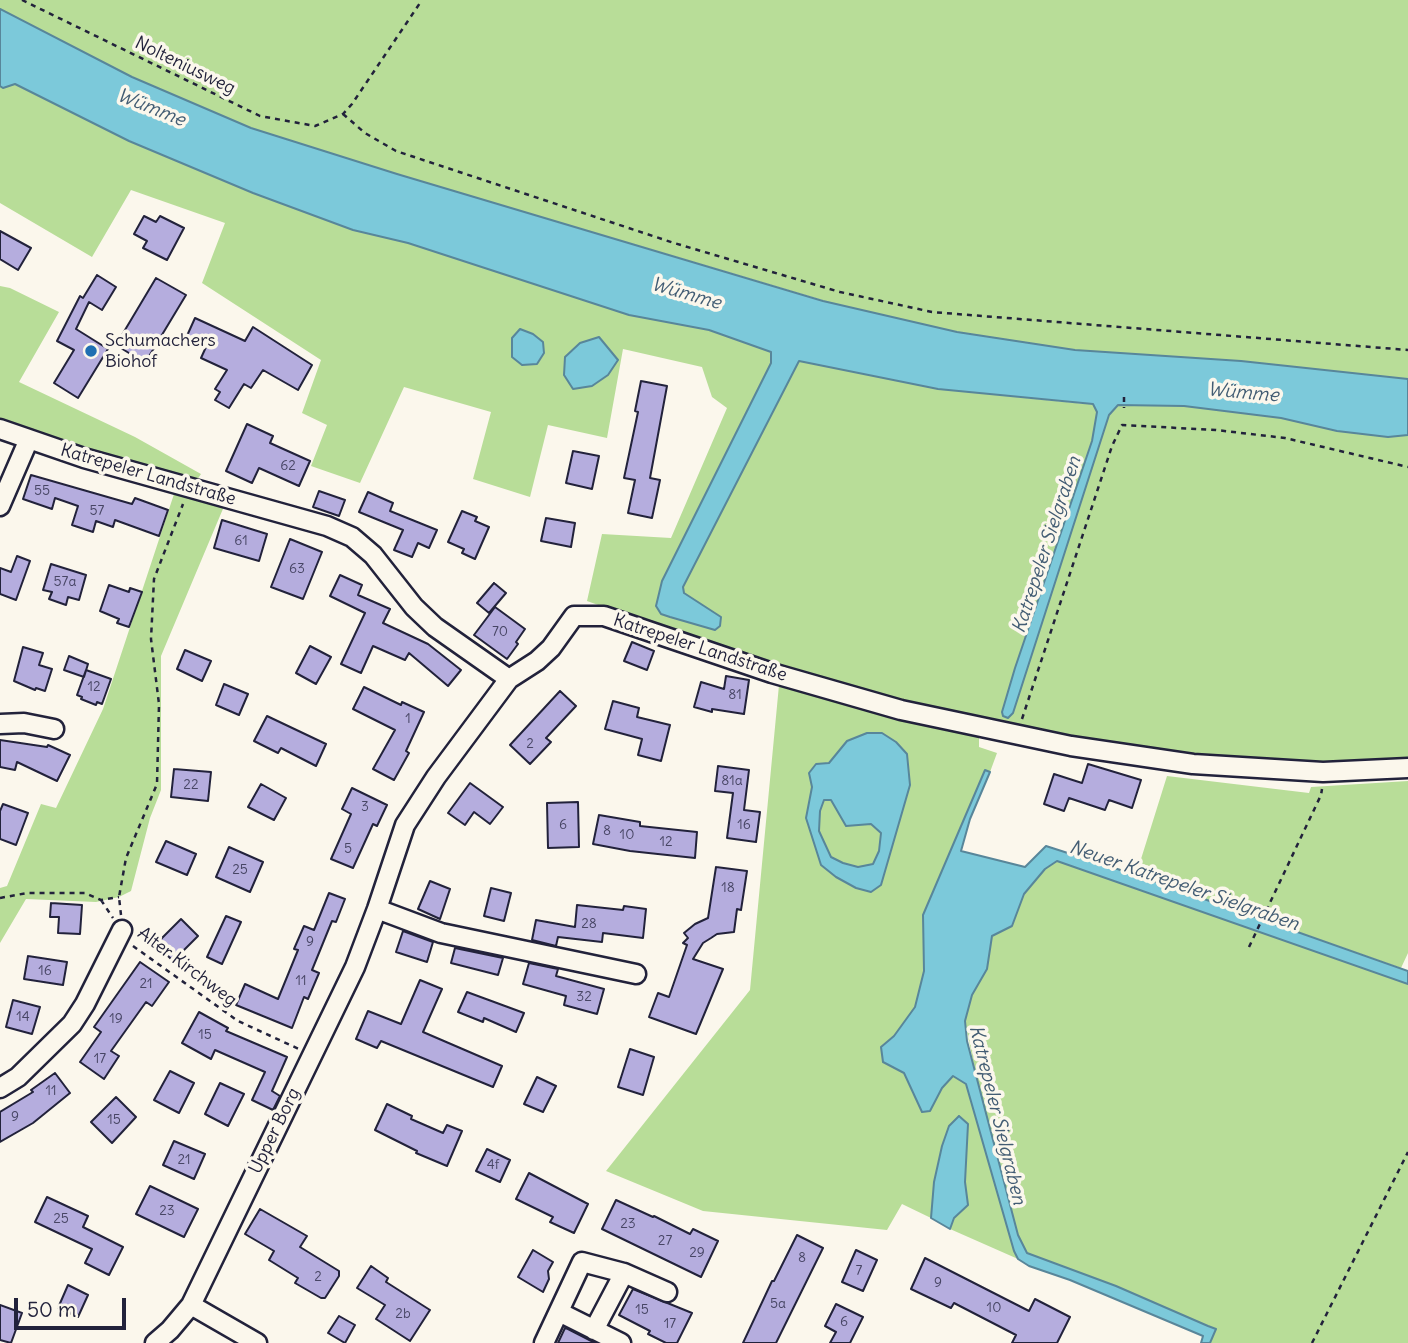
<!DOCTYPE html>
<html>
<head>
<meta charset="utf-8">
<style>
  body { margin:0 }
  #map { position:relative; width:1408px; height:1343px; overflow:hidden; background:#fbf7ec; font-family:Delius,sans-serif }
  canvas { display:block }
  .scale { position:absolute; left:14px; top:1298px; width:112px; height:32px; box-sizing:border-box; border:4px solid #22223b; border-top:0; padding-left:9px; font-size:21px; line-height:24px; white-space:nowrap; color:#22223b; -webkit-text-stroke:5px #fbf7ec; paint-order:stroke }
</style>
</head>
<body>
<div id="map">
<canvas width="1408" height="1343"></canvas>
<div class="scale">50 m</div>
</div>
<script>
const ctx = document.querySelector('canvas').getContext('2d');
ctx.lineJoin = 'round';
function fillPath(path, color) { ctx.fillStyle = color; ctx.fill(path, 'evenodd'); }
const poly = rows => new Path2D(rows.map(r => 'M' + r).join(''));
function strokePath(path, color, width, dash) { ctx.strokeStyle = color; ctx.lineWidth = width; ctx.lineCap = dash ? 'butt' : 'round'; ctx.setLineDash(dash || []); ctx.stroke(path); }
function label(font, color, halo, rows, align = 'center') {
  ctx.font = font + ' Delius,sans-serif'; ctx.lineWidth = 7; ctx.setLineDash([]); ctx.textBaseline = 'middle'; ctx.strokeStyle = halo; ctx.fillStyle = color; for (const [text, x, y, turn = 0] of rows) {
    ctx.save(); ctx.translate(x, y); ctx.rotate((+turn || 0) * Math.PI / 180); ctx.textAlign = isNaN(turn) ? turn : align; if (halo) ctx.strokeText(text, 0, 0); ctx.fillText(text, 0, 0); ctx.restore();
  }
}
fillPath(poly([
  [0,0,1408,0,1408,379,1241,361,1075,350,957,332,897,319,938,389,1086,404,1184,406,1281,418,1337,431,1388,437,1408,435,1408,763,1308,761,1176,754,1014,728,871,694,663,628,587,601,602,534,671,538,727,408,712,397,702,367,623,349,607,438,548,425,530,497,473,479,491,412,404,387,360,483,311,466,327,425,302,413,321,360,202,283,225,223,131,190,92,257,0,203,0,86,3,88,14,84,129,141,253,193,353,230,408,243,629,315,709,330,771,352,771,363,734,438,667,616,794,367,822,300,397,174,251,128,132,77,0,9],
  [0,286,10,288,59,312,19,382,135,437,201,474,197,480,0,423],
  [176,488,225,504,161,656,161,790,150,818,131,891,119,897,96,902,26,899,0,943,0,888,7,886,41,804,56,808,103,709],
  [779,685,979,732,979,747,997,753,990,772,985,771,943,870,923,945,924,971,915,1007,894,1036,881,1048,904,1073,913,1094,930,1111,942,1088,953,1076,966,1084,1014,1251,1018,1259,950,1229,954,1218,968,1204,965,1182,968,1124,942,1146,934,1182,931,1218,902,1204,887,1230,703,1211,606,1171,750,990],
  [867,733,882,733,907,754,910,785,881,885,821,865,806,818,812,787,829,763,847,741],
  [1167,776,1309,793,1311,787,1408,781,1408,953,1401,968,1136,875],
  [824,799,830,800,871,824,881,834,879,851,873,864,858,867,843,863,831,857,819,831,820,811],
  [1057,860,1408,984,1408,1343,1210,1343,1215,1330,1208,1326,1116,1286,1027,1253,1018,1235,976,1077,965,1021,972,995,987,969,992,936,1012,926,1024,894,1045,868]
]), '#b8dd98');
const water = poly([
  [0,9,132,77,251,128,397,174,823,301,957,332,1075,350,1241,361,1408,379,1408,435,1388,437,1337,431,1281,418,1184,406,1118,405,1109,415,1013,713,1008,718,1003,716,1002,712,1015,668,1092,441,1097,412,1093,404,938,389,799,361,683,587,684,593,721,617,720,626,715,630,670,617,661,614,656,606,662,581,771,363,771,352,709,330,629,315,408,243,353,230,253,193,129,141,15,84,3,88,0,86,0,9],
  [520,329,533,334,543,342,544,353,537,364,522,365,512,357,512,338,520,329],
  [599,337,618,360,608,375,592,386,573,389,564,375,565,357,580,343,599,337],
  [867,733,882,733,896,742,907,754,910,785,881,885,871,892,856,888,836,877,821,865,806,818,812,787,809,773,816,764,829,763,847,741,867,733],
  [824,800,831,800,846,826,871,824,881,833,879,851,873,864,858,867,843,863,831,857,819,831,820,811,824,800],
  [985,770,990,772,970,819,961,851,1025,867,1046,846,1136,875,1408,971,1408,984,1057,861,1045,869,1024,894,1012,926,992,936,987,969,972,995,965,1021,967,1041,1018,1235,1027,1253,1116,1286,1208,1326,1216,1329,1210,1343,1201,1343,1203,1336,1070,1280,1029,1266,1018,1259,1014,1251,966,1084,953,1076,942,1088,930,1111,922,1112,904,1073,883,1062,881,1047,894,1036,915,1007,924,971,923,915,985,770],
  [959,1116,968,1124,965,1182,968,1205,954,1218,950,1229,931,1218,934,1182,942,1146,949,1126,959,1116]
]);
fillPath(water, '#7cc9da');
strokePath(water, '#58869a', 2);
const building = poly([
  [144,216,156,222,160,216,184,228,167,260,143,248,147,241,134,234,144,216],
  [0,231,31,248,18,270,0,259,0,231],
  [97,275,116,287,102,310,89,302,76,329,108,349,78,398,54,383,74,350,57,341,80,296,83,298,97,275],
  [156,278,186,295,145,363,116,345,156,278],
  [195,318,245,341,253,327,312,365,298,390,263,370,251,388,244,384,229,408,215,400,220,392,215,389,227,370,201,358,206,347,186,338,195,318],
  [641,381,667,386,650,478,660,480,652,518,628,513,635,480,624,478,638,412,635,411,641,381],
  [247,424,273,436,270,443,310,461,299,486,259,468,252,483,226,471,247,424],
  [573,451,599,456,592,489,566,483,573,451],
  [31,475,132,504,135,498,168,510,159,536,115,520,113,527,96,521,93,532,72,525,78,506,55,498,52,509,23,499,31,475],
  [319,491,345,500,339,516,313,507,319,491],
  [368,492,393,503,390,511,437,530,429,548,418,543,412,557,394,550,403,530,359,512,368,492],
  [462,511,477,517,475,521,489,527,475,559,462,553,464,549,448,542,462,511],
  [546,518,575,523,571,547,541,541,546,518],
  [222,520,267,534,259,561,214,548,222,520],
  [290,539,322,552,303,599,271,587,290,539],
  [17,556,30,561,16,600,0,594,0,568,11,572,17,556],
  [51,564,86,575,79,600,68,597,66,605,49,599,52,592,43,590,51,564],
  [340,575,362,585,358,595,390,609,383,623,428,644,461,670,448,686,409,653,405,660,373,646,361,673,341,664,365,613,330,596,340,575],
  [494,583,506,593,489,613,477,603,494,583],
  [109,585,129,592,130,588,142,592,129,627,117,623,119,619,100,611,109,585],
  [495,607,525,629,516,642,518,644,507,659,474,635,495,607],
  [632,642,654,651,647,670,624,661,632,642],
  [310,646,331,657,316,684,296,673,310,646],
  [23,647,43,653,39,665,52,669,45,691,36,688,35,690,14,681,23,647],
  [185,650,211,661,202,681,177,669,185,650],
  [69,656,88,664,84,677,64,670,69,656],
  [86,670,111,679,102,704,97,702,96,705,81,699,82,697,77,695,86,670],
  [726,676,749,680,744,714,712,709,712,712,694,707,701,682,724,689,726,676],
  [224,684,248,694,239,715,216,705,224,684],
  [364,687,401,705,402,702,424,712,406,751,409,753,394,780,373,769,395,730,353,709,364,687],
  [560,691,576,706,546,738,551,742,530,764,510,745,560,691],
  [613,701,639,708,637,717,670,725,661,761,638,755,642,739,605,729,613,701],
  [267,716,326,744,316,766,281,748,278,753,254,741,267,716],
  [0,740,47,747,48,745,70,755,57,781,17,762,15,770,0,767,0,740],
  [1088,764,1141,780,1132,808,1109,800,1105,810,1069,798,1064,811,1044,804,1054,774,1082,783,1088,764],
  [718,766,749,770,744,810,760,812,756,842,727,838,733,793,715,791,718,766],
  [174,769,211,772,208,801,171,797,174,769],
  [470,783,503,807,490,824,474,812,465,825,448,813,470,783],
  [261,784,286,798,274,820,248,807,261,784],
  [352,788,387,805,377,826,373,824,353,868,331,859,351,814,342,809,352,788],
  [578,802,579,847,548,848,547,803,578,802],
  [3,804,28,813,16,845,0,839,0,811,3,804],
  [599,815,640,822,640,826,697,832,695,858,630,851,593,844,599,815],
  [166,841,196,854,187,875,156,862,166,841],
  [229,847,263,862,250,892,216,877,229,847],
  [716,867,747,871,741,910,737,909,734,932,717,934,711,938,703,943,693,959,723,969,696,1034,649,1017,658,993,669,997,687,945,683,943,688,938,684,933,695,924,708,918,716,867],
  [430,881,450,889,440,919,418,909,430,881],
  [491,888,511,893,504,921,484,916,491,888],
  [329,893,345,899,336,922,332,921,312,970,319,973,308,999,304,997,292,1028,236,1005,245,984,278,999,298,950,294,949,304,926,314,930,329,893],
  [51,903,82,905,80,934,58,933,59,917,50,917,51,903],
  [577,905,623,910,624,906,646,909,643,938,603,933,602,942,558,937,556,946,532,940,536,920,575,927,577,905],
  [226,916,241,922,222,964,207,957,226,916],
  [181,919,198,936,173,961,156,944,181,919],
  [403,931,433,942,427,962,396,952,403,931],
  [455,948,503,958,498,975,451,963,455,948],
  [28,956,67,962,63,985,24,979,28,956],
  [140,962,169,982,152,1006,146,1002,111,1051,119,1056,104,1079,80,1062,101,1032,94,1027,140,962],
  [529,963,558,969,556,976,604,989,597,1014,564,1005,566,996,523,984,529,963],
  [420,980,442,989,423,1032,502,1066,493,1087,381,1041,377,1048,356,1039,368,1011,401,1024,420,980],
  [467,992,524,1013,516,1032,484,1018,483,1022,458,1012,467,992],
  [13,1000,40,1007,32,1034,6,1027,13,1000],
  [199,1012,228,1028,226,1031,287,1057,272,1091,280,1096,273,1110,252,1100,265,1072,215,1050,211,1059,182,1043,199,1012],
  [630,1049,654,1057,643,1095,618,1087,630,1049],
  [170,1071,194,1083,179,1113,154,1100,170,1071],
  [55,1073,70,1093,33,1123,0,1142,0,1112,33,1092,31,1090,55,1073],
  [537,1077,556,1086,543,1112,524,1104,537,1077],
  [220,1083,244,1094,228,1126,205,1114,220,1083],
  [116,1097,136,1117,112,1143,91,1122,116,1097],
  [387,1104,412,1116,411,1119,443,1133,447,1125,462,1131,447,1166,416,1153,417,1151,375,1130,387,1104],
  [174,1141,205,1154,194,1179,163,1165,174,1141],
  [487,1149,510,1160,500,1182,476,1171,487,1149],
  [529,1173,588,1204,574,1233,550,1222,553,1217,516,1199,529,1173],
  [150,1186,198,1209,184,1237,136,1214,150,1186],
  [47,1197,88,1216,83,1227,123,1247,109,1275,85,1263,92,1249,35,1222,47,1197],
  [616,1200,653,1217,654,1216,690,1234,693,1229,718,1241,701,1277,602,1229,616,1200],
  [260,1209,307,1236,300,1247,339,1271,339,1276,325,1298,321,1298,295,1283,298,1278,269,1260,274,1251,245,1234,260,1209],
  [797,1235,823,1248,776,1343,743,1343,772,1281,774,1281,797,1235],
  [533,1250,553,1262,548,1271,549,1279,543,1292,518,1277,533,1250],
  [856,1250,877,1260,863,1291,842,1282,856,1250],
  [925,1258,1029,1311,1035,1299,1070,1317,1057,1343,1012,1343,1016,1335,954,1303,951,1308,911,1289,925,1258],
  [371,1266,388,1278,386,1282,430,1310,410,1341,376,1319,385,1305,357,1288,371,1266],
  [68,1285,88,1295,78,1317,58,1308,68,1285],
  [633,1289,692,1313,677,1343,666,1343,648,1334,650,1331,619,1315,633,1289],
  [836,1304,863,1317,850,1343,830,1343,836,1332,825,1326,836,1304],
  [0,1305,22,1313,11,1343,0,1340,0,1305],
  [339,1316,355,1325,345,1343,328,1333,339,1316],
  [565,1328,568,1329,595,1343,558,1343,565,1328]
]);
fillPath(building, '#b5adde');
strokePath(building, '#22223b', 2);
const minor = poly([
  [0,429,84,458,327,526,352,537,373,555,414,607,435,627,509,679],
  [0,506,29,439],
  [0,724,24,723,54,729],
  [377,909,441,933,636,974],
  [0,1088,18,1077,72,1024,85,1004,122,930],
  [191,1305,257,1343],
  [559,1312,621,1343],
  [594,1330,624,1273],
  [155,1343,170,1330,191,1305,355,967,377,909,405,825,436,777,509,679,537,661,551,648,574,616,604,616,772,673,901,710,1071,746,1193,764,1323,772,1408,768],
  [544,1343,582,1262,624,1273,667,1292]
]);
strokePath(minor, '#22223b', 23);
strokePath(poly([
  [22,0,260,116,315,126,343,114,352,104,422,0],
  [343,114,365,133,396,151,674,243,840,292,932,312,1408,350],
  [1124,397,1124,408],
  [1022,719,1112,446,1122,425,1216,430,1285,438,1408,467],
  [0,898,27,893,85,893,101,900,119,897],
  [101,900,113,918],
  [121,915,119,897,126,858,157,784,159,704,151,639,154,579,183,504],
  [133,946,238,1021,299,1049],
  [1249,947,1321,795,1322,789],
  [1312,1343,1408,1152]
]), '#22223b', 2.5, [5, 5]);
strokePath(minor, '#fbf7ec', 18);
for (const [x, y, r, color] of [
  [91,351,7,"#1f6fb2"]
]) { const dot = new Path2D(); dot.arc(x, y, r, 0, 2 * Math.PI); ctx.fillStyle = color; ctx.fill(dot); strokePath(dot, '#fbf7ec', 2.5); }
label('14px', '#474564', null, [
  ["62",288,466],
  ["55",42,491],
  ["57",97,511],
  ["61",241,541],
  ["63",297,569],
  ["57a",65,582],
  ["70",500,632],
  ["12",94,687],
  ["81",735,695],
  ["1",408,719],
  ["2",530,744],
  ["81a",732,781],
  ["22",191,785],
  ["3",365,807],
  ["6",563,825],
  ["16",744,825],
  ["8",607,831],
  ["10",627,835],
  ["12",666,842],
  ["5",348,849],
  ["25",240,870],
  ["18",728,888],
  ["28",589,924],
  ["9",310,942],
  ["16",45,971],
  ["11",301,981],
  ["21",146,984],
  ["32",584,997],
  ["14",23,1017],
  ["19",116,1019],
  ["15",205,1035],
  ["17",100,1059],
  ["11",51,1091],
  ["9",15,1117],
  ["15",114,1120],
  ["21",184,1160],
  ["4f",493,1165],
  ["23",167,1211],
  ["25",61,1219],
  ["23",628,1224],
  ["27",665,1241],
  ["29",697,1253],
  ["8",802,1258],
  ["7",859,1271],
  ["2",318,1277],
  ["9",938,1283],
  ["5a",778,1304],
  ["10",994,1308],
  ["15",642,1310],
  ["2b",403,1314],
  ["6",844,1322],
  ["17",670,1324]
]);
label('18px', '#22223b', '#fbf7ec', [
  ["Nolteniusweg",185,66,26],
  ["Katrepeler Landstraße",148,475,16],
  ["Katrepeler Landstraße",700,648,18],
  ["Alter Kirchweg",187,967,37],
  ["Upper Borg",275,1131,-64]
]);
label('18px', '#22223b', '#fbf7ec', [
  ["Schumachers",105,341],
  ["Biohof",105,362]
], 'left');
label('italic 19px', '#425c73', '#fbf7ec', [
  ["Wümme",151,108,22],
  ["Wümme",686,294,16],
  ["Wümme",1243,393,5],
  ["Katrepeler Sielgraben",1047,545,-72],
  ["Neuer Katrepeler Sielgraben",1184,886,19],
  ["Katrepeler Sielgraben",997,1115,76]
]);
</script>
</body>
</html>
